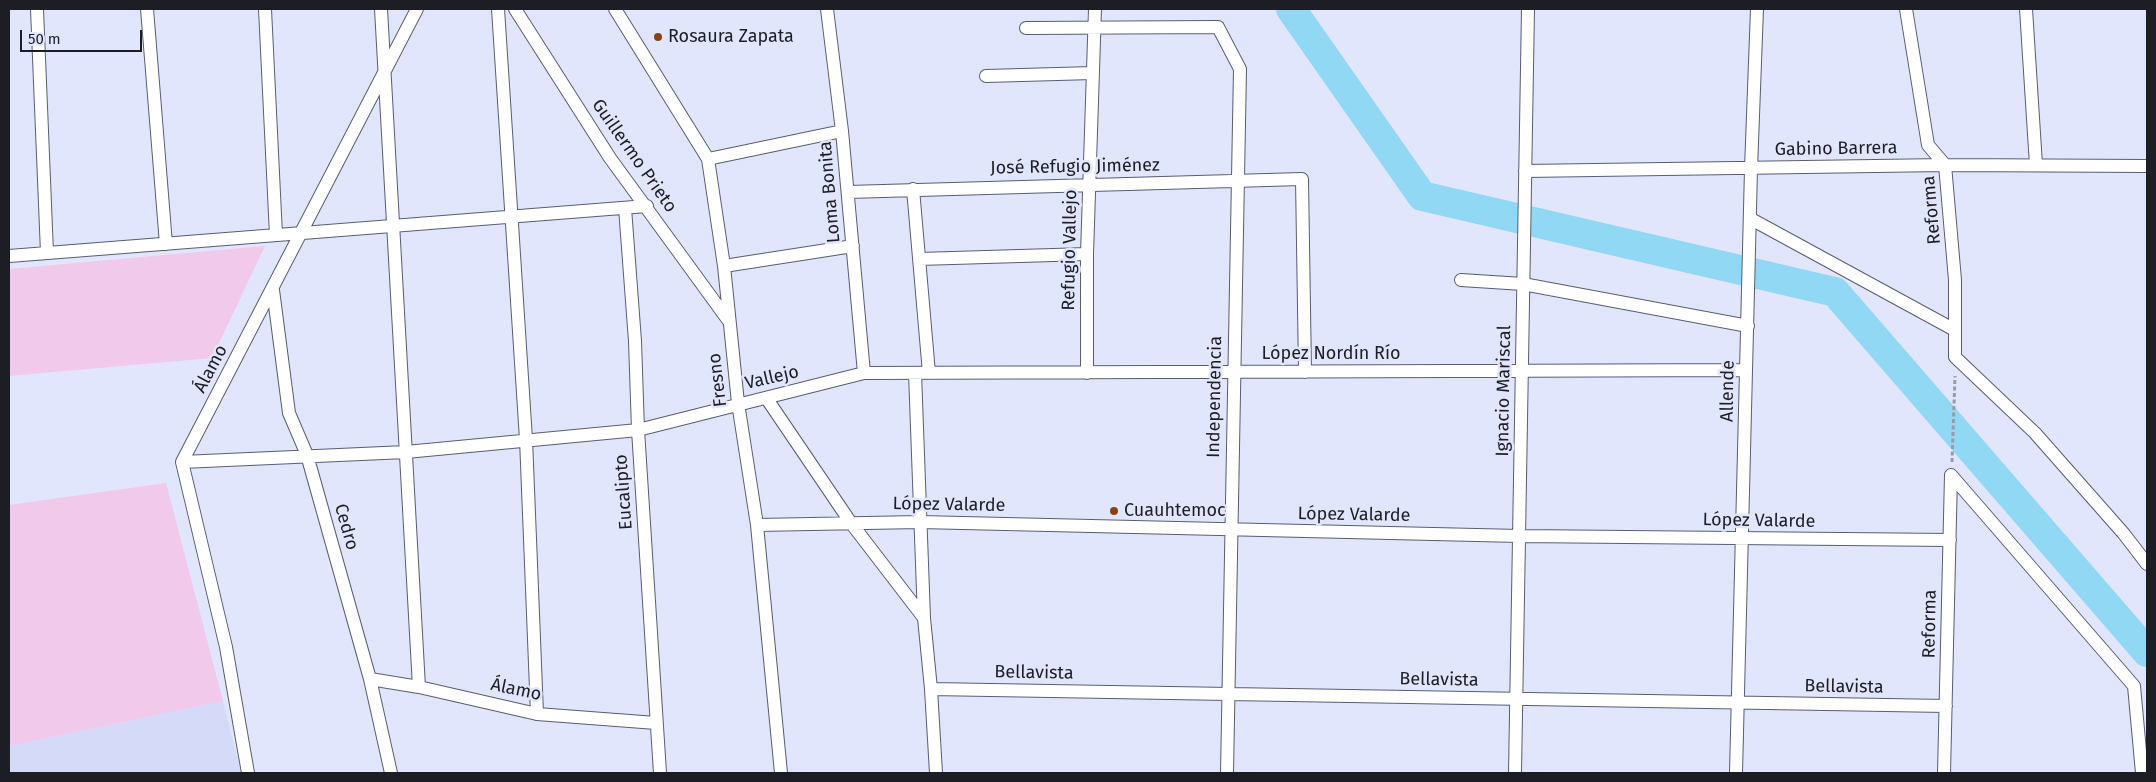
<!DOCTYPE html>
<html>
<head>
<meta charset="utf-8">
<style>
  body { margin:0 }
  #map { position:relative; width:2156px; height:782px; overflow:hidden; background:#e2e6fc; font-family:"Fira Sans",sans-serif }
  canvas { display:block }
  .frame { position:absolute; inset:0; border:10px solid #1c1d25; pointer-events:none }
  .scale { position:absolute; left:20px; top:30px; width:122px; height:22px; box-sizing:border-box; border:2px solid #1c1d25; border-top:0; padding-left:6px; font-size:15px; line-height:18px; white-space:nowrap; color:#1c1d25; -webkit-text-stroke:4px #e2e6fc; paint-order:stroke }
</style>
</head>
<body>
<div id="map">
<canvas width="2156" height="782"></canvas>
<div class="frame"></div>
<div class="scale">50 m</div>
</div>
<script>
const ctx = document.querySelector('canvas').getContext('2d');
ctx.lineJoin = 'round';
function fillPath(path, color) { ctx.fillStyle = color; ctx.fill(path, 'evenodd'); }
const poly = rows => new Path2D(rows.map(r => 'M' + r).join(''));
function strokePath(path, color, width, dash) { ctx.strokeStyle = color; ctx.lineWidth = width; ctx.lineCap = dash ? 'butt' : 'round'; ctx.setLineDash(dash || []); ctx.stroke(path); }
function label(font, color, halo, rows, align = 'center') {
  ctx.font = font + ' "Fira Sans",sans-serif'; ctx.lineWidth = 5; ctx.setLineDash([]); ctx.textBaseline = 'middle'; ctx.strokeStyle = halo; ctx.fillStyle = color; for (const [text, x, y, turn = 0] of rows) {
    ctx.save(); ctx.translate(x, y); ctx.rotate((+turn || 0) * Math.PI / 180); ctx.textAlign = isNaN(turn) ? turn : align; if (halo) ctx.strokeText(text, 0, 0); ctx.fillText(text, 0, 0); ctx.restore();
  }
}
fillPath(poly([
  [223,701,241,773,9,773,9,746]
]), '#d4daf7');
fillPath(poly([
  [265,246,212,358,9,376,9,269],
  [166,483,223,701,9,746,9,505]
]), '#f0c9eb');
strokePath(poly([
  [1291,9,1422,196,1835,292,2147,652]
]), '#90d8f3', 30);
const minor = poly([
  [37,9,47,253],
  [147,9,166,244],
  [265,9,276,235],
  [381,9,419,687],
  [498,9,526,439,537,714],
  [515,9,610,158,728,320],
  [615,9,708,159,724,266,738,403,757,525,781,773],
  [827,9,842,131,864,373],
  [1906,9,1928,145,1945,165,1955,280,1955,357,2035,433,2124,534,2147,564],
  [2026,9,2036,165],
  [1026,28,1218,27,1240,69,1227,773],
  [986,76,1093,73],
  [708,159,842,131],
  [1525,171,1945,165,2147,166],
  [913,189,929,373],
  [848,192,1302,179,1305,372],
  [625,208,635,341,638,430,660,773],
  [1751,219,1953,329],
  [9,256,647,206],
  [919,259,1087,254],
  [724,266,853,246],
  [1461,280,1523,284,1748,326],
  [273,290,289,413,307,455,370,679,391,773],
  [915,373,924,618,931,689,936,773],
  [1087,373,1087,254,1095,9],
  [767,399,851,523,924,618],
  [182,462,406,452,638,430,864,373,1746,370],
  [1951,475,2134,686,2142,773],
  [757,525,920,522,1519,536,1950,540],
  [370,679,419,687,537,714,656,723],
  [931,689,1946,706],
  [248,773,226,647,182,462,417,9],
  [1515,773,1528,9],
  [1736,773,1751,169,1757,9],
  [1944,773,1951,475]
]);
strokePath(minor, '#5a5d70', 14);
strokePath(poly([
  [1952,462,1955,376]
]), '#989bac', 3, [4, 2.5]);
strokePath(minor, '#fff', 12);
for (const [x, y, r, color] of [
  [658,37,5,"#864314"],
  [1114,511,5,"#864314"]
]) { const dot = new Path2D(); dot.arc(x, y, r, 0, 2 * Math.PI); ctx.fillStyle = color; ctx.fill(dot); strokePath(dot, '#e2e6fc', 2); }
label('18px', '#1c1d25', '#e2e6fc', [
  ["Rosaura Zapata",668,37],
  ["Cuauhtemoc",1124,511]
], 'left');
label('18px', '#1c1d25', '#e2e6fc', [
  ["Gabino Barrera",1836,149,-1],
  ["Guillermo Prieto",634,156,55],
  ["José Refugio Jiménez",1075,167,-1],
  ["Loma Bonita",830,192,-95],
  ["Reforma",1932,210,-95],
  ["Refugio Vallejo",1070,250,-89],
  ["López Nordín Río",1331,354],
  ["Álamo",211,369,-62],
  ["Vallejo",772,378,-13],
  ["Fresno",718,380,-97],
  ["Ignacio Mariscal",1504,391,-89],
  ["Allende",1728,391,-89],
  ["Independencia",1215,397,-89],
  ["Eucalipto",624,492,-94],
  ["López Valarde",949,505,1],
  ["López Valarde",1354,515,1],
  ["López Valarde",1759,521,1],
  ["Cedro",346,527,74],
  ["Reforma",1930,624,-89],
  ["Bellavista",1034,673,1],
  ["Bellavista",1439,680,1],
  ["Bellavista",1844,687,1],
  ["Álamo",516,690,12]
]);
</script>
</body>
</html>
